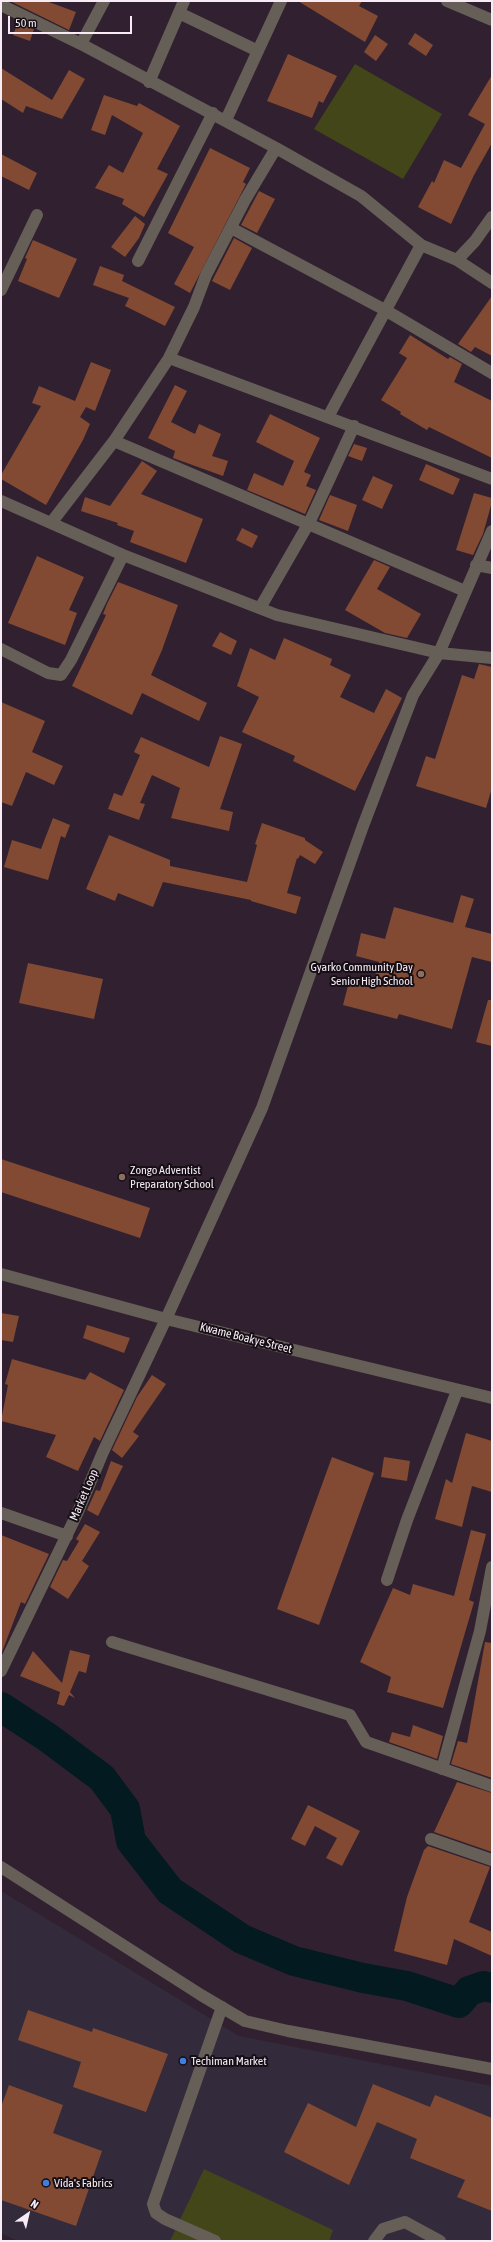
<!DOCTYPE html>
<html>
<head>
<meta charset="utf-8">
<style>
  body { margin:0 }
  #map { position:relative; width:493px; height:2242px; overflow:hidden; background:#312130; font-family:"Asap Condensed",sans-serif }
  canvas { display:block }
  .frame { position:absolute; inset:0; border:2px solid #f7ecf6; pointer-events:none }
  .north { position:absolute; left:8px; top:2194px; width:40px; height:40px; -webkit-text-stroke:3px #150e14; paint-order:stroke; rotate:34deg; font-size:11px; font-weight:700; line-height:16px; text-align:center; color:#f7ecf6 }
  .north::after { content:''; display:block; margin:auto; width:14px; height:18px; background:#f7ecf6; clip-path:polygon(50% 0,100% 100%,50% 72%,0 100%) }
  .scale { position:absolute; left:8px; top:16px; width:124px; height:18px; box-sizing:border-box; border:2px solid #f7ecf6; border-top:0; padding-left:5px; font-size:12px; line-height:14px; white-space:nowrap; color:#f7ecf6; -webkit-text-stroke:3px #150e14; paint-order:stroke }
</style>
</head>
<body>
<div id="map">
<canvas width="493" height="2242"></canvas>
<div class="frame"></div>
<div class="north">N</div>
<div class="scale">50 m</div>
</div>
<script>
const ctx = document.querySelector('canvas').getContext('2d');
ctx.lineJoin = 'round';
function fillPath(path, color) { ctx.fillStyle = color; ctx.fill(path, 'evenodd'); }
const poly = rows => new Path2D(rows.map(r => 'M' + r).join(''));
function strokePath(path, color, width, dash) { ctx.strokeStyle = color; ctx.lineWidth = width; ctx.lineCap = dash ? 'butt' : 'round'; ctx.setLineDash(dash || []); ctx.stroke(path); }
function label(font, color, halo, rows, align = 'center') {
  ctx.font = font + ' "Asap Condensed",sans-serif'; ctx.lineWidth = 4; ctx.setLineDash([]); ctx.textBaseline = 'middle'; ctx.strokeStyle = halo; ctx.fillStyle = color; for (const [text, x, y, turn = 0] of rows) {
    ctx.save(); ctx.translate(x, y); ctx.rotate((+turn || 0) * Math.PI / 180); ctx.textAlign = isNaN(turn) ? turn : align; if (halo) ctx.strokeText(text, 0, 0); ctx.fillText(text, 0, 0); ctx.restore();
  }
}
fillPath(poly([
  [1,1891,239,2036,492,2086,492,2241,18,2241,1,2233]
]), '#332b3b');
fillPath(poly([
  [355,64,442,114,403,179,314,129],
  [204,2169,333,2230,329,2241,170,2241]
]), '#424619');
strokePath(poly([
  [1,1707,47,1737,102,1778,125,1809,131,1841,170,1891,242,1939,294,1961,363,1978,407,1986,459,2003,469,1991,484,1986,492,1988]
]), '#021a20', 30);
fillPath(poly([
  [10,1,46,1,76,12,69,30],
  [298,1,362,1,359,6,378,16,365,42],
  [18,22,34,29,30,41,13,35],
  [415,33,433,45,426,56,408,44],
  [375,35,388,44,376,61,364,52],
  [288,54,337,76,323,103,319,101,312,118,267,101],
  [1,68,52,100,69,70,85,79,62,119,26,106,23,113,1,99],
  [492,75,492,143,474,175,451,224,418,207,432,181,434,183,444,160,461,168,485,124,468,115],
  [104,95,137,106,139,103,180,126,157,169,168,174,144,217,122,204,124,199,95,188,109,165,123,173,143,133,112,115,105,135,91,130],
  [210,148,250,168,243,182,246,184,190,293,174,284,194,247,168,233],
  [1,154,37,173,29,190,1,176],
  [259,191,275,199,257,233,241,225],
  [135,216,145,224,139,238,125,257,111,247],
  [234,238,252,248,230,290,212,281],
  [33,240,77,259,59,298,18,281,27,259,25,258],
  [100,266,124,275,122,281,175,307,165,326,125,306,129,298,93,285],
  [492,296,492,356,475,347,471,352,458,344],
  [410,335,448,359,450,357,462,364,454,382,492,401,492,458,429,427,427,430,400,414,401,412,381,400,407,358,399,353],
  [91,362,111,370,95,411,86,407,80,417,90,424,83,440,46,505,1,479,1,475,41,406,32,403,39,386,75,401],
  [175,385,187,391,171,422,195,434,199,424,221,434,212,456,228,461,223,476,173,458,175,451,148,438],
  [270,414,320,438,304,472,311,475,306,486,316,490,305,514,247,490,254,473,283,486,294,461,256,442],
  [354,444,367,448,362,461,348,456],
  [142,461,157,471,141,494,203,519,186,563,130,542,134,531,117,525,118,523,81,511,85,497,110,506],
  [426,464,460,479,453,495,419,480],
  [373,476,393,485,382,509,362,500],
  [474,493,492,498,492,502,483,534,473,555,456,550],
  [330,495,357,505,348,531,319,520],
  [242,528,258,536,252,548,236,540],
  [37,556,84,577,69,610,77,613,65,645,8,623],
  [374,560,390,567,377,589,421,614,407,638,385,633,345,610],
  [118,582,178,605,162,650,151,675,207,703,199,721,142,693,132,715,72,686,106,615,103,614,107,604],
  [220,632,237,641,231,655,212,646],
  [284,638,332,659,330,665,351,675,340,697,374,713,386,689,402,698,355,791,293,761,295,756,242,732,259,697,237,686,250,648,275,660],
  [479,664,492,667,492,788,486,808,416,786,426,756,435,759,462,675,474,679],
  [1,702,45,721,32,752,63,766,54,785,26,772,12,806,1,802],
  [220,736,242,744,220,809,233,812,229,831,171,818,180,788,152,775,140,803,145,804,139,820,108,809,114,793,122,796,140,755,134,752,141,737,209,767],
  [53,818,70,825,65,838,61,836,48,880,4,867,12,840,41,849],
  [262,823,305,838,305,840,323,852,315,864,300,855,298,859,297,858,287,893,301,897,296,914,251,901,251,900,163,882,153,907,118,893,115,901,86,889,109,835,170,860,170,866,247,882,257,845,255,844],
  [461,895,474,899,465,927,492,934,492,962,472,957,452,1029,399,1014,397,1019,343,1005,349,982,372,987,379,962,356,956,361,933,385,939,394,907,453,923],
  [28,963,103,979,94,1019,19,1003],
  [488,1000,492,1000,492,1046,476,1042],
  [1,1159,150,1208,140,1238,1,1192],
  [1,1313,19,1316,13,1342,1,1340],
  [87,1325,130,1338,124,1353,83,1338],
  [12,1359,85,1380,90,1372,124,1390,100,1441,94,1437,78,1471,46,1457,56,1435,1,1421,8,1385,5,1384],
  [152,1375,166,1384,133,1432,139,1436,122,1458,112,1450,137,1397],
  [466,1433,492,1441,492,1492,472,1486,462,1527,435,1519,446,1479,452,1483],
  [332,1457,374,1473,319,1625,277,1609],
  [384,1457,410,1461,407,1481,381,1477],
  [111,1461,123,1466,98,1516,87,1510,96,1490,100,1491],
  [85,1524,100,1532,82,1561,89,1566,68,1599,50,1587,63,1560,67,1561,79,1541,76,1539],
  [471,1530,486,1534,469,1600,474,1602,443,1708,387,1692,391,1677,360,1662,393,1588,410,1595,413,1584,454,1596],
  [1,1535,49,1554,25,1604,21,1602,2,1652],
  [485,1642,492,1643,492,1778,451,1764,458,1741,467,1743],
  [70,1650,90,1655,86,1673,79,1671,70,1692,75,1698,69,1695,64,1706,57,1704,60,1692,20,1676,33,1651,62,1683],
  [413,1725,443,1736,437,1759,389,1742,392,1732,410,1737],
  [457,1782,492,1793,492,1852,434,1832],
  [308,1805,360,1831,342,1866,326,1858,337,1838,315,1826,305,1846,291,1839],
  [428,1846,490,1867,469,1922,492,1932,492,1956,454,1939,447,1965,394,1951,407,1897,424,1850],
  [28,2010,92,2032,93,2028,168,2054,146,2112,73,2087,81,2062,18,2040],
  [373,2084,430,2107,435,2095,492,2118,492,2211,457,2197,465,2180,410,2158,417,2139,377,2122,349,2185,284,2152,308,2103,356,2127],
  [9,2085,63,2105,53,2133,102,2151,76,2226,1,2200,1,2107]
]), '#824a33');
strokePath(poly([
  [447,1,492,20],
  [1,5,81,44],
  [179,13,258,51],
  [149,82,184,1],
  [226,120,281,1],
  [276,148,361,196,421,245],
  [231,228,385,310,492,373],
  [457,260,492,283],
  [138,261,213,113],
  [1,290,37,215],
  [169,358,492,479],
  [328,417,421,245,457,260,475,241,492,217],
  [114,441,465,591],
  [1,501,123,555,277,615,439,653,492,658],
  [51,523,114,441,169,358,194,307,206,275,245,200,276,148,81,44,104,1],
  [476,565,492,568],
  [260,608,310,521,354,426],
  [1,649,48,673,61,675,71,660,123,555],
  [1,1274,166,1319,492,1398],
  [1,1513,67,1536],
  [387,1580,407,1520,457,1391],
  [112,1642,350,1715,366,1742,492,1786],
  [1,1671,77,1514,103,1452,166,1319,262,1108,363,826,413,695,439,653,492,531],
  [442,1769,480,1631,492,1567],
  [431,1839,492,1860],
  [1,1867,201,1995,245,2021,288,2031,492,2069],
  [215,2241,165,2219,156,2213,153,2204,222,2007],
  [374,2241,383,2229,405,2222,440,2241]
]), '#665f57', 12);
for (const [x, y, r, color] of [
  [421,974,4,"#8d6e63"],
  [122,1177,4,"#8d6e63"],
  [183,2061,4,"#3f7fe0"],
  [46,2183,4,"#3f7fe0"]
]) { const dot = new Path2D(); dot.arc(x, y, r, 0, 2 * Math.PI); ctx.fillStyle = color; ctx.fill(dot); strokePath(dot, '#150e14', 1.5); }
label('12px', '#f7ecf6', '#150e14', [
  ["Gyarko Community Day",413,967,"right"],
  ["Senior High School",413,981,"right"],
  ["Zongo Adventist",130,1170],
  ["Preparatory School",130,1184],
  ["Techiman Market",191,2061],
  ["Vida's Fabrics",54,2183]
], 'left');
label('12px', '#f7ecf6', '#150e14', [
  ["Kwame Boakye Street",246,1338,14],
  ["Market Loop",84,1495,-67]
]);
</script>
</body>
</html>
